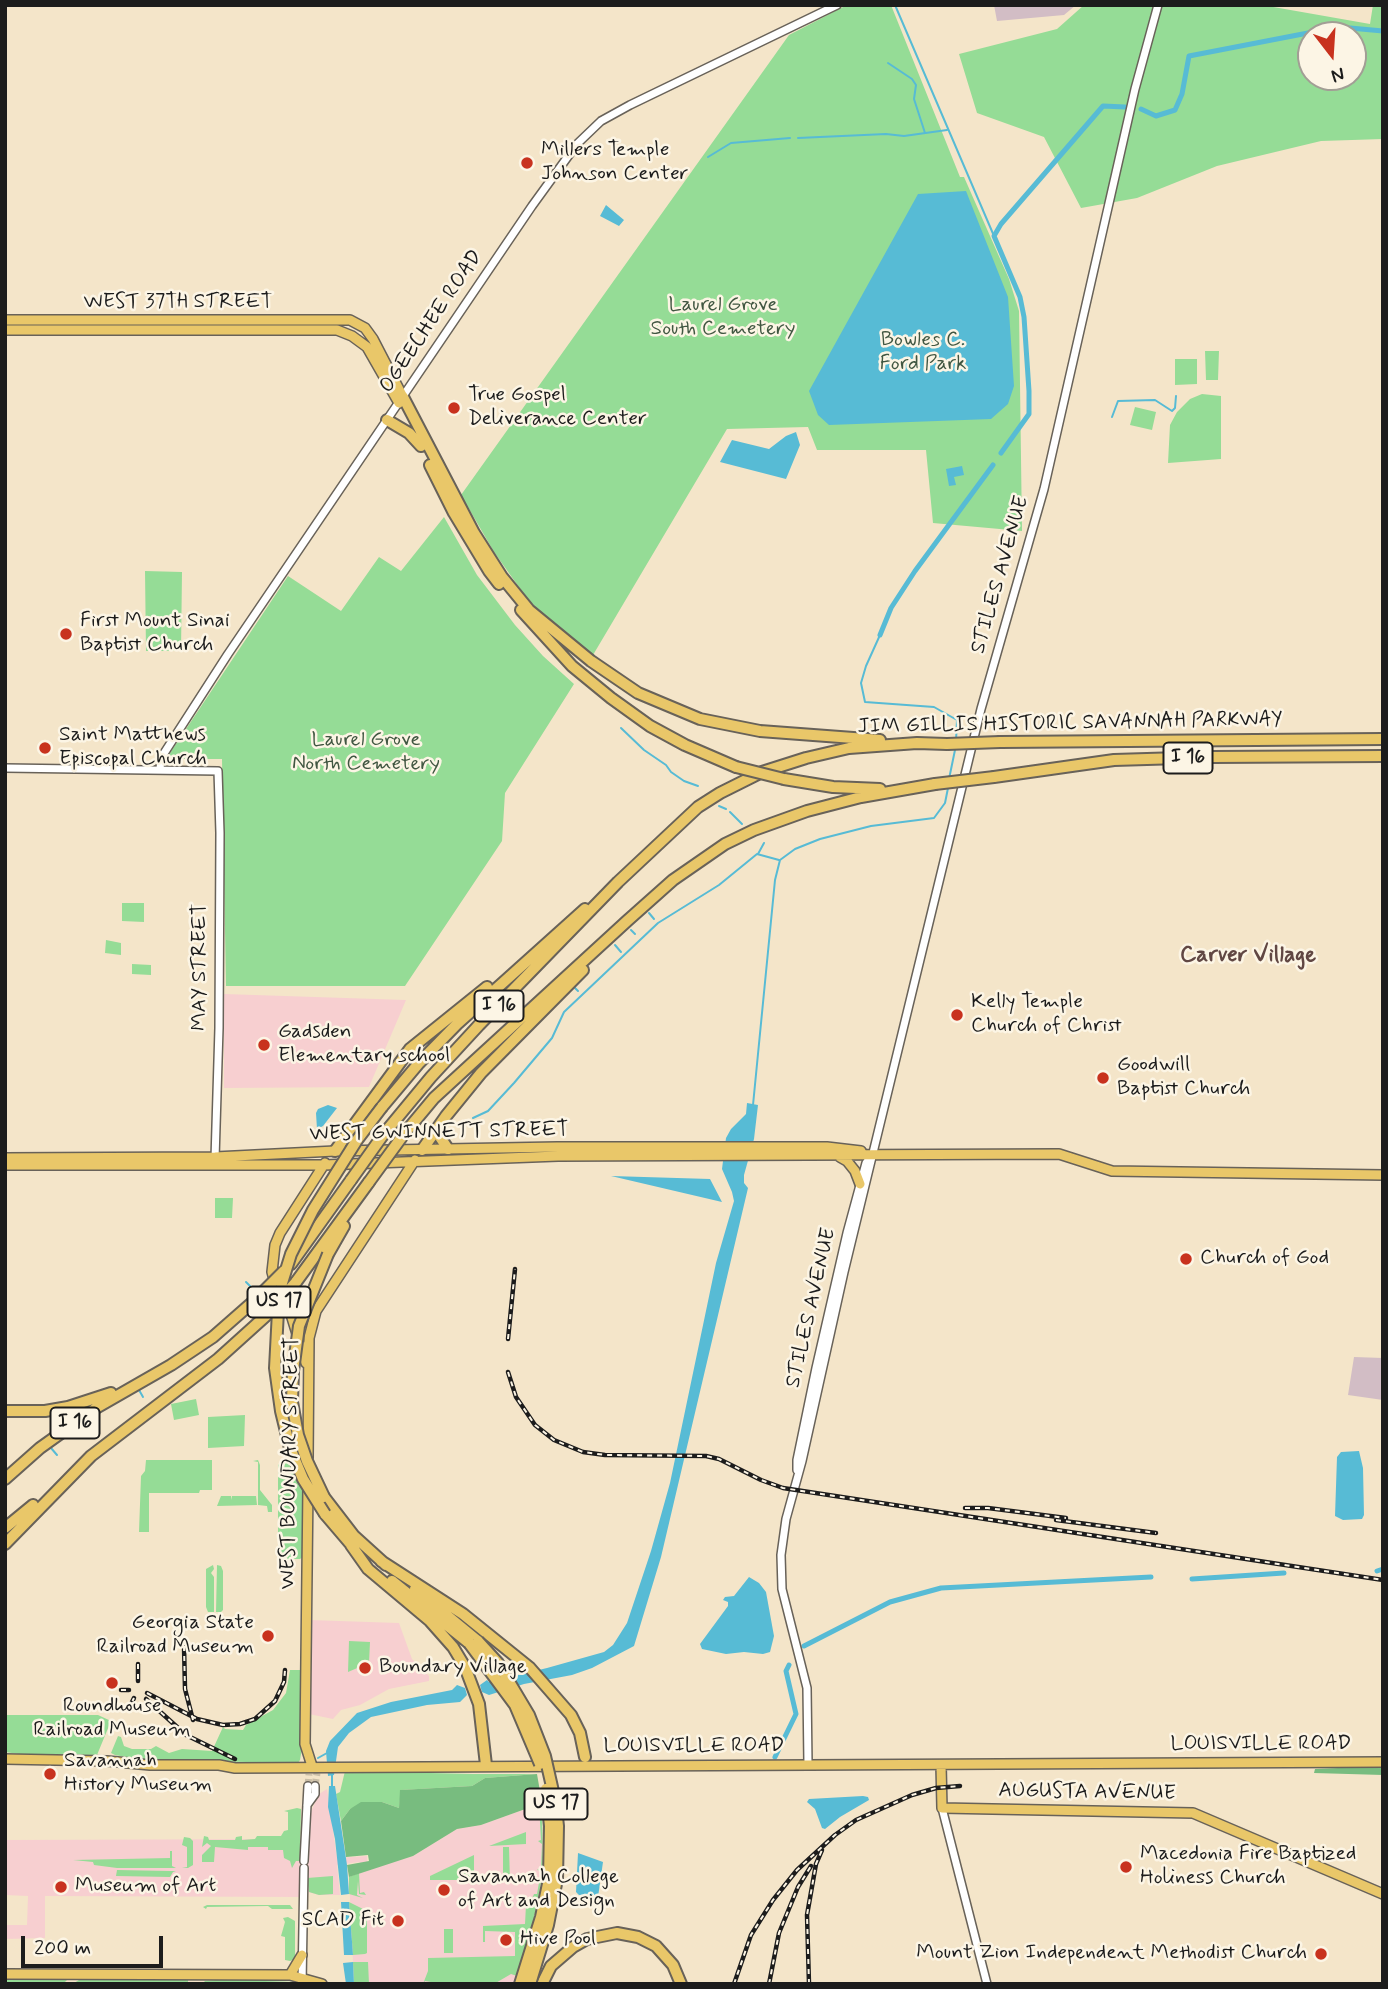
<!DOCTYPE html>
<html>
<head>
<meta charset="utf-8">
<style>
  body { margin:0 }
  #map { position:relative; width:1388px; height:1989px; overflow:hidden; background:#f4e5c9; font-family:Mynerve,sans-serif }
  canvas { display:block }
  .frame { position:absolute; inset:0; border:7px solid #1c1c1c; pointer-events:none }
  .north { position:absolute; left:1297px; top:21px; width:70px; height:70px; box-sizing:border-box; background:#fcf5e5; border:2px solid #a29e95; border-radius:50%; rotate:163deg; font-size:19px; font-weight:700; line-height:28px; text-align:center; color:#1c1c1c }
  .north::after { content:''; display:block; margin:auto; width:24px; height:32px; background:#c8321e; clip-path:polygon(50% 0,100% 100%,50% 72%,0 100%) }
  .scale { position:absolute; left:21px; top:1936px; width:142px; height:32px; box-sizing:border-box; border:4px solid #1c1c1c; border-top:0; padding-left:9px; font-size:21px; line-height:24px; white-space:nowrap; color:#1c1c1c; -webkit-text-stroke:5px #fcf5e5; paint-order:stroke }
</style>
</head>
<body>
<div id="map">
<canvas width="1388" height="1989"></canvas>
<div class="frame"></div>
<div class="north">N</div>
<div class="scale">200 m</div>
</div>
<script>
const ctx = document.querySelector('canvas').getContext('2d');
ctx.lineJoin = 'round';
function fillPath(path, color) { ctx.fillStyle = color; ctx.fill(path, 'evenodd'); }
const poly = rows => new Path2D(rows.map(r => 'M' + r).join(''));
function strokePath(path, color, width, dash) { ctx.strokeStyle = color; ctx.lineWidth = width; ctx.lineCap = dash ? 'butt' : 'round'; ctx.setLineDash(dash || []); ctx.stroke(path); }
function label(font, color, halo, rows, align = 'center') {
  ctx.font = font + ' Mynerve,sans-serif'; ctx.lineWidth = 5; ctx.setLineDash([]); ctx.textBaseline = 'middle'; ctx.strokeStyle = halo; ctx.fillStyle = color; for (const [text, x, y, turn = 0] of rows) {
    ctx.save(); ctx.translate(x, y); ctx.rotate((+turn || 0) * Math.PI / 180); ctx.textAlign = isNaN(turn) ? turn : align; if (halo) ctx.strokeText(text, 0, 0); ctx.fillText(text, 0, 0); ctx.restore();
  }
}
fillPath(poly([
  [224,994,406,1000,369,1087,224,1088],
  [309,1620,399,1623,412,1659,429,1676,429,1681,389,1689,360,1705,341,1710,333,1719,309,1714],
  [327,1789,337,1858,367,1856,367,1861,377,1867,413,1856,457,1829,481,1825,542,1803,543,1872,532,1928,514,1984,354,1984,349,1877,372,1869,359,1862,337,1865,340,1895,319,1895,308,1892,306,1887,307,1867,299,1869,300,1897,45,1896,45,1938,5,1939,5,1925,27,1925,28,1896,5,1895,5,1840,298,1839,298,1861,307,1861,309,1816,319,1794]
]), '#f7cfd0');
fillPath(poly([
  [994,5,1076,5,1064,15,997,21],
  [1354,1357,1383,1358,1383,1400,1348,1395]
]), '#d2bdc5');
fillPath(poly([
  [847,5,891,5,960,177,964,177,1009,279,1019,311,1022,531,933,523,926,450,817,450,808,427,727,429,593,655,554,626,526,597,494,552,461,495,789,35],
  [1084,5,1262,5,1370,24,1373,5,1383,5,1383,139,1321,141,1217,166,1137,198,1081,208,1044,137,977,113,959,54,1057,29],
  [1311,35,1353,35,1353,77,1311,77],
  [1205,351,1219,351,1218,380,1206,380],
  [1175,359,1197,359,1197,384,1175,385],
  [1202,394,1221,396,1221,459,1168,463,1170,425,1177,412,1190,399],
  [1135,407,1156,412,1152,430,1130,425],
  [444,517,477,575,515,625,543,656,574,684,505,793,502,841,405,986,226,986,222,759,166,759,288,576,341,611,379,557,401,571],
  [145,571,182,572,181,651,146,651],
  [122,903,144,903,144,922,122,921],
  [106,940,121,943,121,955,105,953],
  [132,964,151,965,151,975,132,974],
  [215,1198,233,1198,232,1218,215,1218],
  [196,1399,199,1415,174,1420,171,1404],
  [245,1415,244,1446,208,1448,208,1417],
  [146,1460,212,1460,212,1490,200,1490,199,1493,149,1493,149,1532,139,1532,141,1476,145,1471],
  [258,1460,260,1465,260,1490,272,1505,272,1512,268,1512,267,1506,258,1505,258,1462,253,1461],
  [290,1460,305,1494,304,1556,300,1559,282,1559,278,1554,278,1465,283,1461],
  [221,1496,231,1496,231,1500,232,1496,256,1496,257,1505,217,1506],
  [213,1565,214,1569,211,1573,214,1577,214,1612,208,1612,206,1607,206,1569],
  [217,1565,221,1566,223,1571,223,1610,221,1612,216,1612],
  [349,1641,370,1642,369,1663,348,1672],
  [290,1670,301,1670,302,1748,300,1760,298,1763,142,1760,115,1755,111,1753,118,1736,121,1737,124,1746,132,1749,151,1749,156,1746,169,1753,182,1749,212,1751,223,1727,225,1729,243,1730,246,1725,273,1710,286,1693],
  [5,1715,98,1715,111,1721,97,1755,19,1754,5,1752],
  [345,1771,473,1774,537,1774,485,1778,472,1786,401,1790,399,1808,382,1802,350,1809,341,1821,336,1794,340,1792],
  [542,1803,543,1872,532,1928,517,1976,511,1974,494,1984,443,1984,425,1981,423,1984,428,1971,428,1958,515,1956,515,1932,485,1931,485,1942,483,1942,483,1926,525,1924,526,1905,531,1901,534,1894,537,1894,541,1871,537,1870,541,1867,542,1844,538,1841,541,1840,539,1804],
  [297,1808,301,1809,300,1861,296,1861,292,1868,290,1861,284,1858,283,1850,268,1850,268,1847,248,1847,248,1850,215,1847,214,1862,202,1862,202,1855,211,1846,207,1843,202,1847,204,1836,208,1837,209,1840,235,1840,236,1837,242,1836,242,1840,255,1839,257,1836,281,1836,284,1831,288,1830,288,1812,284,1811],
  [526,1832,526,1844,489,1846],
  [184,1837,190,1838,193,1841,193,1865,188,1868,182,1868,187,1867,187,1847,182,1845],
  [503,1847,509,1847,510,1882,503,1882],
  [170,1851,172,1851,172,1866,176,1868,117,1868,94,1865,93,1862,73,1860,170,1858],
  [474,1855,474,1880,430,1880,430,1876],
  [117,1870,170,1871,176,1871,173,1872,170,1877,116,1876],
  [359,1873,360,1893,364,1892,366,1895,359,1894,358,1881,357,1895,363,1898,349,1894,349,1877],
  [333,1876,333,1894,319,1895,309,1892,307,1878],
  [349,1902,367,1911,367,1953,365,1954,353,1955],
  [207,1905,290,1905,293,1909,272,1909,268,1906,207,1907,206,1909,203,1907],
  [288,1917,295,1921,295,1959,290,1961,285,1960,285,1937,281,1936,285,1922,283,1918],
  [444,1929,453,1929,453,1953,444,1953],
  [353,1962,368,1962,369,1984,354,1984],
  [49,1977,64,1977,67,1980,63,1984,5,1984,5,1980],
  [121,1977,188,1978,188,1982,185,1982,74,1983,79,1980,108,1980],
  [239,1978,293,1978,297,1981,202,1984,205,1981]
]), '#95dc96');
fillPath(poly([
  [1383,1766,1383,1775,1314,1773,1315,1769],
  [537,1774,542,1803,481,1825,457,1829,413,1856,349,1877,347,1865,369,1861,368,1855,346,1857,341,1821,350,1809,361,1802,382,1802,399,1808,400,1790,472,1786,485,1778]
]), '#78bc7f');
fillPath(poly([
  [966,191,1008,297,1014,386,1008,404,991,419,829,425,818,415,809,391,918,194],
  [606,205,624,220,619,226,600,216],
  [796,432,800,445,786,479,720,462,732,440,769,449,786,436],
  [962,466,964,475,954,477,956,485,949,486,946,469],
  [747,1103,758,1105,754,1139,744,1175,744,1183,748,1188,661,1557,634,1646,592,1668,572,1675,524,1684,489,1695,482,1692,480,1685,487,1680,489,1682,547,1668,604,1652,613,1645,627,1623,651,1551,670,1483,716,1263,734,1201,732,1192,722,1169,726,1138,731,1129,746,1114],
  [328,1105,337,1108,323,1126,317,1129,316,1113,318,1109],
  [611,1176,710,1179,722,1202],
  [1359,1451,1363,1468,1364,1515,1362,1519,1343,1520,1335,1516,1337,1457,1341,1452],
  [749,1577,759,1583,766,1592,774,1636,770,1652,763,1654,744,1652,726,1654,702,1649,700,1644,728,1606,728,1602,723,1600,725,1597,734,1596],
  [457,1685,465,1688,467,1695,460,1702,427,1705,371,1717,349,1733,338,1747,334,1775,328,1776,326,1751,330,1741,357,1713,391,1702,452,1690],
  [329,1786,335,1786,347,1865,349,1894,341,1895,335,1839,328,1807],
  [863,1796,868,1797,869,1800,840,1817,825,1829,822,1828,815,1809,807,1802,809,1799],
  [578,1853,603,1862,598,1897,579,1895,576,1892],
  [341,1902,349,1902,353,1955,344,1955],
  [353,1962,354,1984,346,1984,343,1963]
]), '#57bbd5');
strokePath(poly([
  [895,5,994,236],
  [888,63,912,79,916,85,914,99,925,133],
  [798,138,886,134,904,136,947,130],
  [708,157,731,143,790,138],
  [1112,417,1118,401,1155,400,1172,411,1175,408,1176,396],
  [880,635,866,666,861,683,865,702,934,707,957,720,956,741],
  [621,728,644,750,666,765,671,772,684,781,698,786],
  [949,779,955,750],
  [719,806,726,809],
  [730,812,742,824],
  [758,854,764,843],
  [649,913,654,919],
  [631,930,635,934],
  [615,945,621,952],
  [573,986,578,991],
  [753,1105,775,880,780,860,795,849,820,839,871,826,934,818,945,803,948,788],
  [473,1118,488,1111,514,1083,552,1038,564,1012,658,923,719,885,757,854,779,860],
  [246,1282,256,1292],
  [139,1390,143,1397],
  [51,1448,57,1455],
  [318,1758,327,1753],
  [332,1774,332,1786]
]), '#57bbd5', 2);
strokePath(poly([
  [1141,109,1156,116,1175,110,1182,94,1189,56,1339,27,1383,31],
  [1001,453,1029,414,1029,391,1024,317,1020,297,994,236,1001,224,1103,106,1125,107],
  [880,635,891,608,915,571,993,465],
  [1377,1571,1383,1569],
  [1192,1579,1284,1573],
  [804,1646,890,1602,941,1588,1151,1577],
  [775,1757,796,1714,786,1671,789,1665]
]), '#57bbd5', 5);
strokePath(poly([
  [308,1786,309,1774],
  [315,1786,317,1773]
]), '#c9bda6', 7, [7, 3.5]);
const minor = poly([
  [5,768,218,771,220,833,219,1028,215,1159],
  [160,769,161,758,228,654,532,206,577,144,601,121,630,105,837,5],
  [797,1470,797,1460,816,1368,847,1233,866,1163,871,1156],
  [808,1764,807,1688,782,1589,781,1555,786,1519,802,1461,844,1272,981,709,1044,489,1135,89,1158,5],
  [307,1805,315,1794,315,1786],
  [942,1808,987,1984],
  [304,1861,308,1786],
  [302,1984,304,1868]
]);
const major = poly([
  [5,320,350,320,365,328,373,339,403,397],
  [5,330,337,330,352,336,367,347,399,403],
  [840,1157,847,1161,855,1171,860,1184],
  [5,1158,215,1157,335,1151,557,1147,827,1147,861,1151],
  [5,1165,324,1165,558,1156,1059,1154,1112,1171,1383,1175],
  [306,1363,289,1308,277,1290,272,1272,275,1245,280,1233,325,1163],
  [308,1458,309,1338,316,1311,415,1160],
  [308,1486,305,1744,312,1766],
  [5,1759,107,1761,150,1765,219,1765,235,1768,1383,1762],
  [941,1765,942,1808,1193,1813,1383,1894],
  [5,1974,290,1975,322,1984],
  [290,1975,302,1955]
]);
const highway = poly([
  [403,397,474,533,502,577,529,610,591,661,638,693,700,719,760,731,880,740],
  [387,420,409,433,421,446],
  [430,465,454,513,489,571,499,584],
  [521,610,572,666,611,698,650,726,685,745,736,767],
  [1000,742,1383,739],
  [994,777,1114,760,1213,757,1383,756],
  [784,779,833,787,880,789],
  [382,1107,419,1063,457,1024,585,909],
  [440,1125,440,1137,448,1149],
  [404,1134,434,1098,627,921,673,880,725,844,754,830,807,811,861,797,935,784],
  [383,1135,431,1077,479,1025,618,882,698,807,720,793,762,772,806,758,849,748,917,743,947,744],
  [422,1150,446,1116,481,1073,583,970],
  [335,1151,410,1049,487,987],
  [328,1254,344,1226],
  [291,1264,351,1180],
  [296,1282,369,1182],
  [5,1411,45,1411,68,1407,111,1393],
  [5,1479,40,1448,96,1408,171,1365,213,1337,254,1301],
  [324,1497,354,1536,386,1565],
  [325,1514,354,1548],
  [5,1528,33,1505],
  [5,1544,91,1456,218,1359,269,1313],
  [351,1545,368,1569,430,1621,453,1647,465,1667,479,1704,486,1765],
  [381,1561,463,1614,530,1668,571,1715,580,1733,585,1757],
  [392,1581,469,1643],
  [415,1589,478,1641],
  [542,1984,551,1966,573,1947,587,1939,617,1933,638,1937,656,1946,673,1965,681,1984]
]);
strokePath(minor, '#686259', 10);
strokePath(major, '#686259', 12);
strokePath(highway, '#686259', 14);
strokePath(minor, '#fff', 7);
strokePath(major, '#e9c769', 9);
strokePath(highway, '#e9c769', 10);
const rail = poly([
  [508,1339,515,1269],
  [508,1372,516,1397,535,1425,554,1440,583,1452,605,1455,706,1456,719,1459,761,1480,783,1488,1383,1580],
  [965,1508,988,1508,1066,1518],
  [1056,1520,1156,1533],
  [184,1646,185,1689,193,1720],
  [138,1664,138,1681],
  [121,1690,129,1690],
  [147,1693,197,1719,223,1725,240,1724,255,1719,275,1701,284,1682,285,1670],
  [146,1699,186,1735,235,1759],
  [128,1710,134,1698],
  [734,1984,751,1935,773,1900,797,1870,835,1835,856,1820,912,1795,936,1788,960,1786],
  [769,1984,779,1933,798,1887,811,1866],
  [809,1984,807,1915,816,1864,822,1850]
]);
strokePath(rail, '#1c1c1c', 4.5);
strokePath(rail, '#fcf5e5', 2, [5]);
const highwayBridge = poly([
  [947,744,1000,742],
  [736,767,784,779],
  [935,784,994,777],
  [351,1180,383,1135],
  [369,1182,404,1134],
  [254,1301,284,1271],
  [269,1313,296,1282],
  [324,1497,307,1461,298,1435,292,1402,293,1371,299,1326,328,1254],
  [325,1514,303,1479,290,1448,281,1411,275,1368,278,1311,282,1283,291,1254,313,1210,357,1140,382,1107],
  [478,1641,498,1663,529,1715,545,1756,555,1800,558,1826,557,1879,548,1925,530,1984],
  [469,1643,515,1705,540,1764],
  [520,1984,541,1917,549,1879,550,1826,546,1789]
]);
strokePath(highwayBridge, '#686259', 14, []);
strokePath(highwayBridge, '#e9c769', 10);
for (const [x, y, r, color] of [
  [527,163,7,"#c8321e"],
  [454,408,7,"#c8321e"],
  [66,634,7,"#c8321e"],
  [45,748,7,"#c8321e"],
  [957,1015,7,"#c8321e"],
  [264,1045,7,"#c8321e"],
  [1103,1078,7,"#c8321e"],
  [1186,1259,7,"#c8321e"],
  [268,1636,7,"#c8321e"],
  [365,1668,7,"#c8321e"],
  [112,1683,7,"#c8321e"],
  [50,1774,7,"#c8321e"],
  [1126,1867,7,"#c8321e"],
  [61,1887,7,"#c8321e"],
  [444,1890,7,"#c8321e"],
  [398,1921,7,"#c8321e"],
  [506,1940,7,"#c8321e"],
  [1321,1954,7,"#c8321e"]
]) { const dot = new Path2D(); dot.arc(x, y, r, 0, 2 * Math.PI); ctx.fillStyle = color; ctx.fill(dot); strokePath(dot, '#fcf5e5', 2.5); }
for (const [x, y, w] of [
  [1188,758,49],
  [499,1006,49],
  [279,1302,63],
  [75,1423,49],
  [556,1804,63]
]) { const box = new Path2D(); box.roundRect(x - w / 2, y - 15.5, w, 31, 5); ctx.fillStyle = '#fcf5e5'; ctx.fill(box); strokePath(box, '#1c1c1c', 2); }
label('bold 19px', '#1c1c1c', null, [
  ["I 16",1188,758],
  ["I 16",499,1006],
  ["US 17",279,1302],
  ["I 16",75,1423],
  ["US 17",556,1804]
]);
label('21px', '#1c1c1c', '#fcf5e5', [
  ["Millers Temple",541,151],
  ["Johnson Center",541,175],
  ["True Gospel",468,396],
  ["Deliverance Center",468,420],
  ["First Mount Sinai",80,622],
  ["Baptist Church",80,646],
  ["Saint Matthews",59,736],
  ["Episcopal Church",59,760],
  ["Kelly Temple",971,1003],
  ["Church of Christ",971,1027],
  ["Gadsden",278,1033],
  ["Elementary school",278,1057],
  ["Goodwill",1117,1066],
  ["Baptist Church",1117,1090],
  ["Church of God",1200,1259],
  ["Georgia State",254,1624,"right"],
  ["Railroad Museum",254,1648,"right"],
  ["Boundary Village",379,1668],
  ["Roundhouse",112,1707,"center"],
  ["Railroad Museum",112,1731,"center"],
  ["Savannah",64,1762],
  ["History Museum",64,1786],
  ["Macedonia Fire Baptized",1140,1855],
  ["Holiness Church",1140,1879],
  ["Savannah College",458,1878],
  ["of Art and Design",458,1902],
  ["Museum of Art",75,1887],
  ["SCAD Fit",384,1921,"right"],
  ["Hive Pool",520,1940],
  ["Mount Zion Independent Methodist Church",1307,1954,"right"]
], 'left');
label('21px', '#1c1c1c', '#fcf5e5', [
  ["WEST 37TH STREET",178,303],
  ["OGEECHEE ROAD",432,322,-56],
  ["STILES AVENUE",1001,575,-74],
  ["JIM GILLIS HISTORIC SAVANNAH PARKWAY",1070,724,-1],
  ["MAY STREET",201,967,-90],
  ["WEST GWINNETT STREET",439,1133,-1],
  ["STILES AVENUE",812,1308,-77],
  ["WEST BOUNDARY STREET",291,1463,-89],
  ["LOUISVILLE ROAD",1261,1745],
  ["LOUISVILLE ROAD",694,1747],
  ["AUGUSTA AVENUE",1087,1793,1]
]);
label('21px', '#405641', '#fcf5e5', [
  ["Laurel Grove",723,306],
  ["South Cemetery",723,330],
  ["Bowles C.",923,341],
  ["Ford Park",923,365],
  ["Laurel Grove",366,741],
  ["North Cemetery",366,765]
]);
label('bold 23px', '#614743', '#fcf5e5', [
  ["Carver Village",1248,956]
]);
</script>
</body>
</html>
